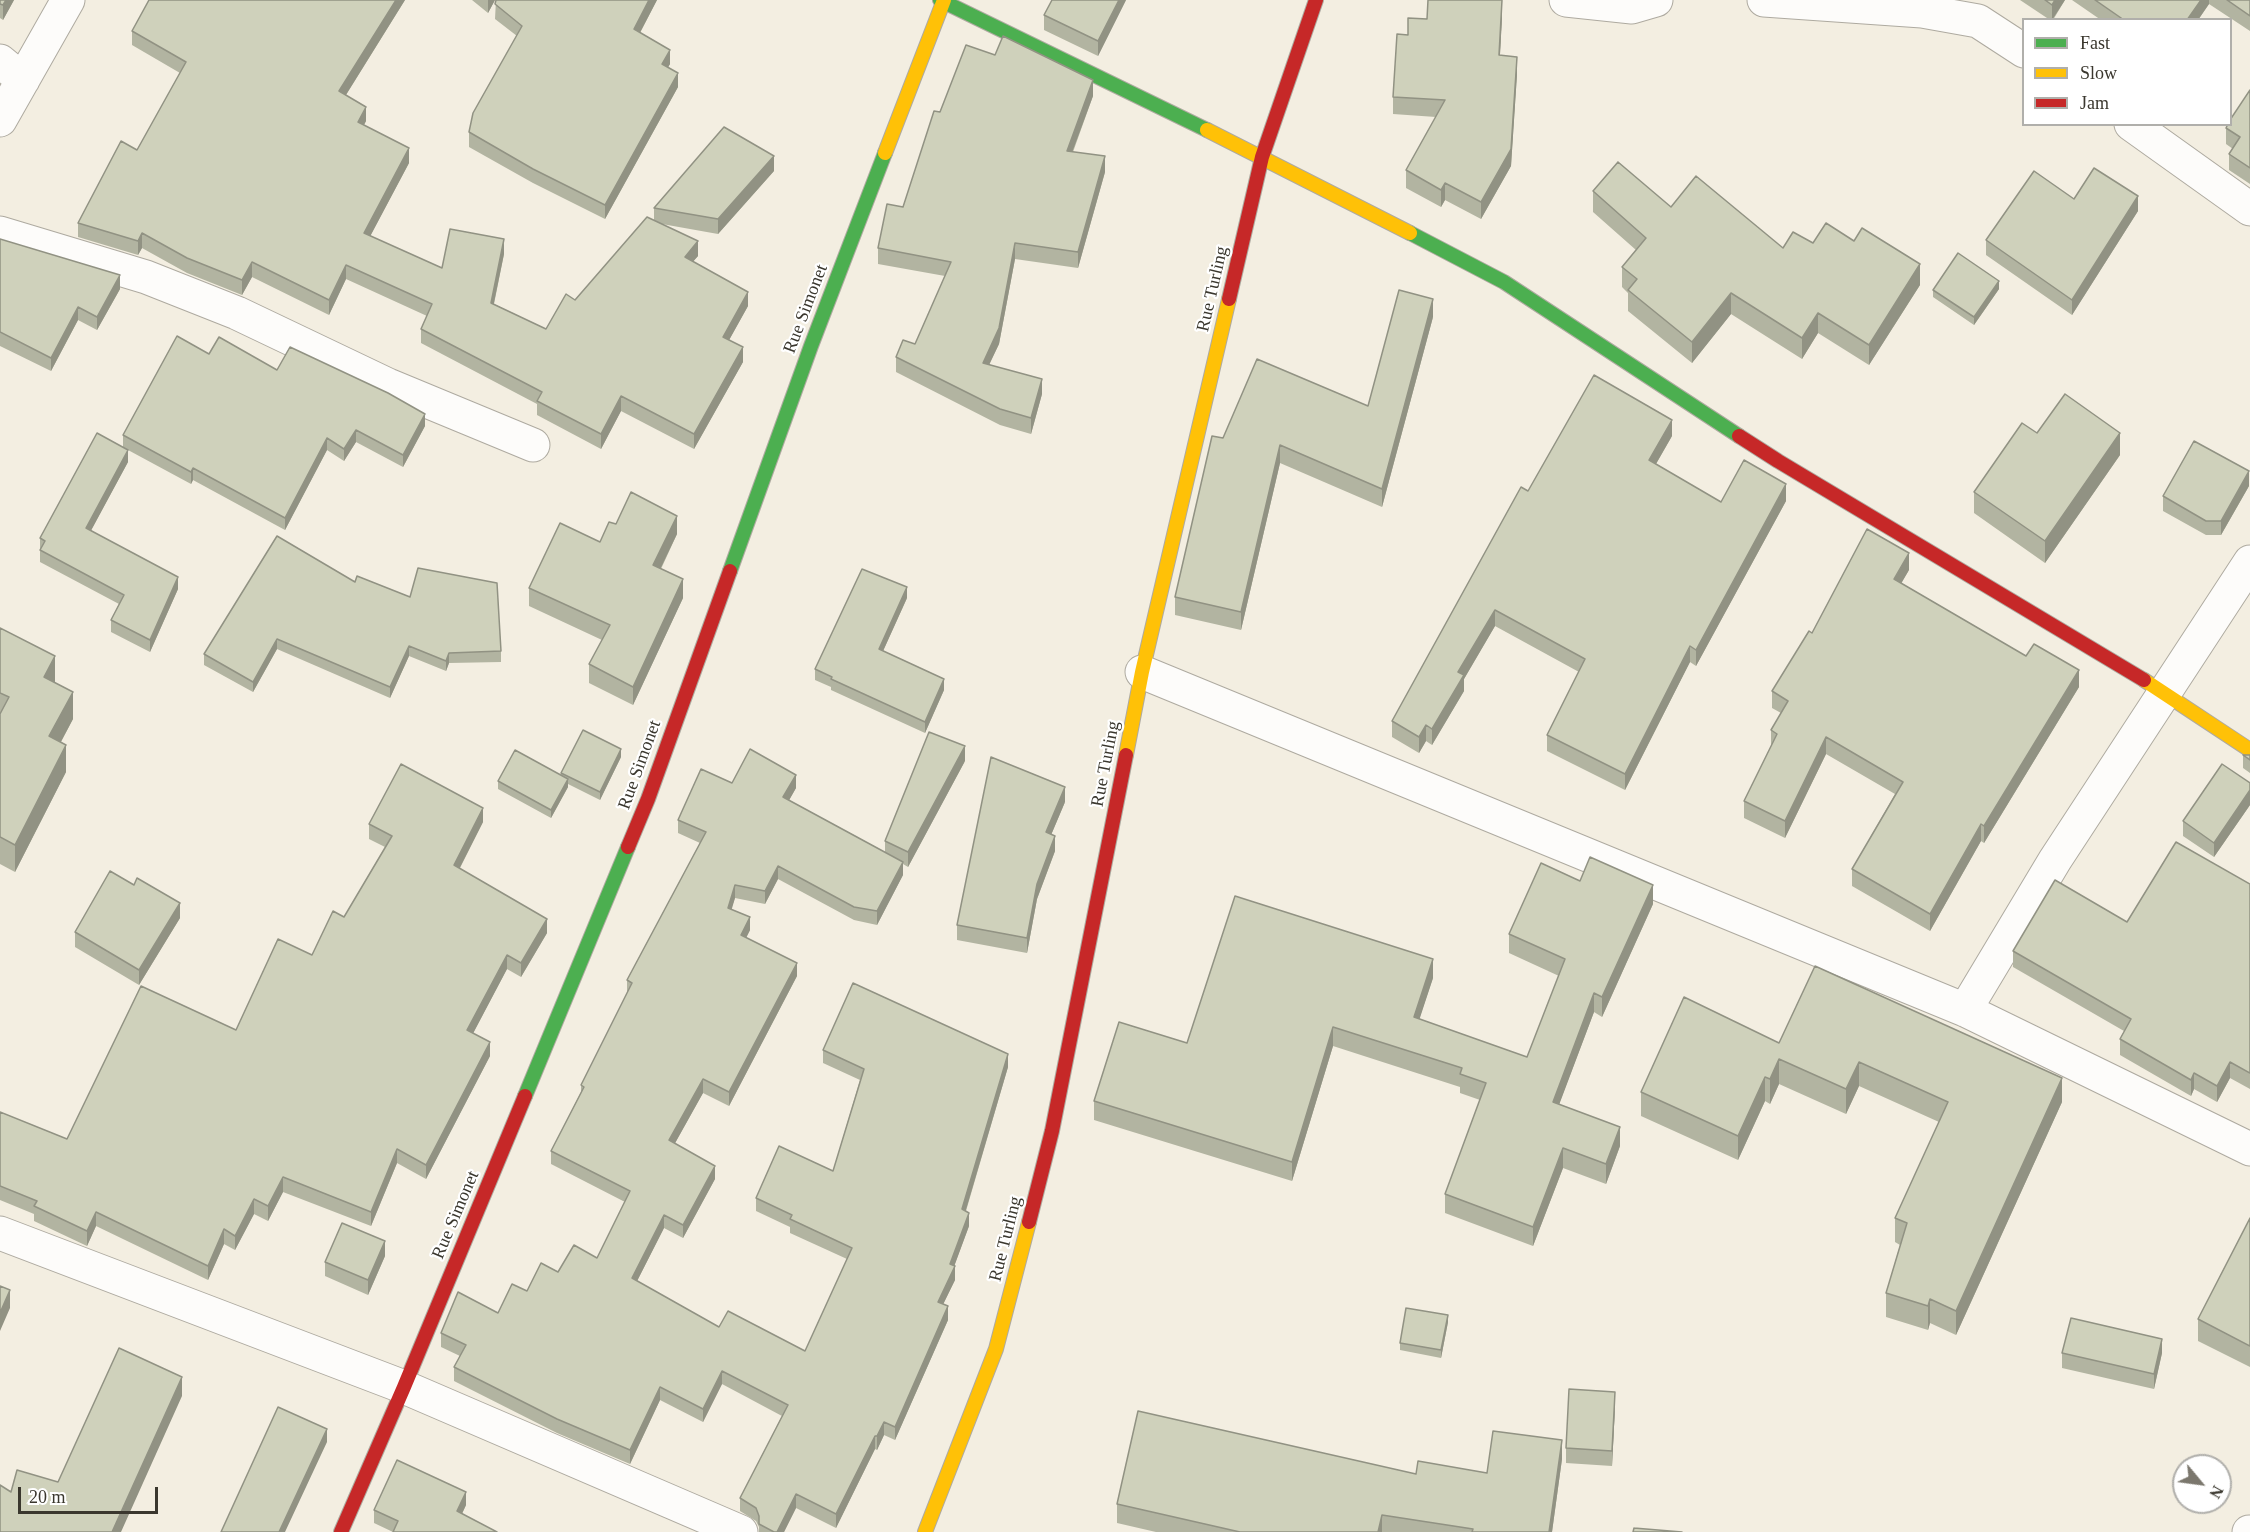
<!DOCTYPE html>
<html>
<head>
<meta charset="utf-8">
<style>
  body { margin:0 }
  #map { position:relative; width:2250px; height:1532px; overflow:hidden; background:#f3eee1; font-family:Georgia,serif }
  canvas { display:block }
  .legend { position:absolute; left:2022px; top:18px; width:210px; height:108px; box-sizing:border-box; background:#fff; border:2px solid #b0afab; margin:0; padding:8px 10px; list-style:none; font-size:18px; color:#3a372e }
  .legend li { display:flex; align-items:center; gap:12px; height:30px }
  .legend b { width:30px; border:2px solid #b0afab }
  .north { position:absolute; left:2172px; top:1454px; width:60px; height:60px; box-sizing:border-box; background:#fff; border:2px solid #b0afab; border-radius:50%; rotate:119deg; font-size:16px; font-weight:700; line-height:24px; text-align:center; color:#3a372e }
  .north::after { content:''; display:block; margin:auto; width:21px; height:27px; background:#7b776d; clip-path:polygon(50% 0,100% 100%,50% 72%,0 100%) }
  .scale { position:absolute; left:18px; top:1487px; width:140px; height:27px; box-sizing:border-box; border:3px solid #3a372e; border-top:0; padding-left:8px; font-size:18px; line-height:21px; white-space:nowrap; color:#3a372e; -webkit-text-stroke:4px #fff; paint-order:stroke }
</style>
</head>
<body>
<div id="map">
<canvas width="2250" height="1532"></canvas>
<ul class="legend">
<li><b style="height:8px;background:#4caf50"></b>Fast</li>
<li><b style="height:8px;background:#ffc107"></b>Slow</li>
<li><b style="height:8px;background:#c62828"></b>Jam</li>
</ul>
<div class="north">N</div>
<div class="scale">20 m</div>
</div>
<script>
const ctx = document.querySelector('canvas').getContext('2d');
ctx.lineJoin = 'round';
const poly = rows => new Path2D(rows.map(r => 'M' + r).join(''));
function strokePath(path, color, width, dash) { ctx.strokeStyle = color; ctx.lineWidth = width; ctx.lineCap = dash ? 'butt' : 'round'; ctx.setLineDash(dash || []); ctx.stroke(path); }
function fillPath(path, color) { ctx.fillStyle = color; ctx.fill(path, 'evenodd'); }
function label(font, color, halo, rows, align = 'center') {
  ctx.font = font + ' Georgia,serif'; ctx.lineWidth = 4.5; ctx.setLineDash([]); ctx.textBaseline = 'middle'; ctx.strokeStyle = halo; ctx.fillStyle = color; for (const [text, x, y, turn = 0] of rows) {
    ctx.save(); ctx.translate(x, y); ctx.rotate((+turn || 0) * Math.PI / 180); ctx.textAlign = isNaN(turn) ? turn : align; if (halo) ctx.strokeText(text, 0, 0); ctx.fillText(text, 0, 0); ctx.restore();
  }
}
const street = poly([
  [1566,0,1632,7,1656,0],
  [1764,0,1922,11,1978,21,2024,51],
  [0,61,23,80],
  [0,120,68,0],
  [2131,124,2250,209],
  [0,233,146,277,237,313,388,385,533,445],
  [1142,672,1965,1010,2250,1149],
  [1965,1010,2055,860,2250,562],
  [0,1233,404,1387,741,1532],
  [2249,1532,2250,1532]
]);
const fast = poly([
  [940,0,1207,130],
  [1410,233,1504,282,1739,436],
  [730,571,811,346,885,153],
  [525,1096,628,847]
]);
const slow = poly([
  [1207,130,1410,233],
  [885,153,944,0],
  [2144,680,2250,750],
  [1126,755,1142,672,1229,299],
  [925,1532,996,1349,1029,1222]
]);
const jam = poly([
  [1229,299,1262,157,1316,0],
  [1739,436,1778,461,2144,680],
  [628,847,648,799,730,571],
  [1029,1222,1052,1131,1126,755],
  [341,1532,404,1387,525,1096]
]);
strokePath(street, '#aeaaa0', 35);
strokePath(fast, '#aeaaa0', 16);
strokePath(slow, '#aeaaa0', 16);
strokePath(jam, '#aeaaa0', 16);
strokePath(street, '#fdfcfa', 33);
strokePath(fast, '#4caf50', 14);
strokePath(slow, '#ffc107', 14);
strokePath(jam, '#c62828', 14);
fillPath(poly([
  [0,0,14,0,3,20,0,18],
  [405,0,346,95,366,121,364,125,409,163,370,236,442,268,504,254,494,304,546,329,654,220,654,208,774,171,718,234,662,224,698,256,693,261,748,306,729,340,743,362,694,449,621,411,601,449,537,415,537,404,421,343,421,329,427,316,346,279,329,315,252,277,242,295,187,273,142,248,138,255,78,237,78,223,137,150,180,73,132,45,132,31],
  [472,0,495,0,488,13],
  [496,0,657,0,640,33,670,64,668,67,678,87,605,219,533,183,469,147,469,132,517,36,495,19],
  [1126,0,1098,56,1044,30,1044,15],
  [2020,0,2065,0,2053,20,2050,20],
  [2072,0,2250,0,2250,31,2209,4,2198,20,2101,20],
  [1502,17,1500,55,1517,74,1511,166,1481,219,1445,200,1441,207,1406,188,1406,170,1436,117,1393,114,1393,97,1408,35,1427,19],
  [2250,90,2250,184,2229,170,2229,154,2233,149,2226,144,2226,128],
  [1093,96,1073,152,1105,172,1078,268,1015,259,999,344,989,364,1042,394,1031,434,1000,425,896,372,896,357,915,344,945,276,878,264,878,248,903,207,940,112],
  [1593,191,1671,207,1783,248,1813,243,1920,285,1869,365,1818,333,1802,359,1731,314,1692,363,1628,311,1628,293,1622,287,1622,267,1636,250,1593,212],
  [2074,199,2138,211,2072,315,1986,255,1986,240],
  [0,239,120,289,97,330,78,320,51,371,0,346],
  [1999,289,1974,325,1933,297,1933,290],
  [1433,317,1382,507,1280,463,1241,630,1175,615,1175,597,1223,438,1368,406],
  [209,354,277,370,425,426,403,467,356,442,344,461,327,450,285,530,193,480,191,484,128,450,128,462,91,530,178,589,150,652,111,632,111,620,119,604,40,562,40,538,123,447,123,435],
  [2037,433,2120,455,2045,563,1974,513,1974,492],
  [1672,436,1656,464,1721,502,1786,501,1696,666,1690,662,1625,790,1547,751,1547,735,1579,672,1495,626,1464,679,1464,691,1432,745,1426,741,1419,753,1392,737,1392,721,1528,491],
  [2249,486,2221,535,2206,535,2163,511,2163,496],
  [616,524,677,534,661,569,683,598,633,705,589,683,589,664,602,640,529,606,529,588,600,542],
  [1909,570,1901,583,2079,687,1984,843,1981,841,1930,931,1852,886,1852,869,1895,794,1826,754,1785,838,1744,818,1744,801,1771,746,1771,730,1781,713,1772,708,1772,691,1812,633],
  [355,582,501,651,501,662,449,663,446,671,409,656,390,698,277,649,253,692,204,665,204,654],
  [907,598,883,651,944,690,925,733,831,690,831,687,815,680,815,669],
  [0,628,55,682,73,719,61,742,66,772,15,872,0,864],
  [2243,755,2250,755,2250,773,2243,768],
  [621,757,600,800,568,784,568,787,551,818,498,789,498,781,561,776,561,773],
  [965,761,908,867,903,864,903,875,877,925,854,920,778,879,765,904,735,898,731,909,750,930,746,938,797,976,729,1106,703,1093,675,1143,715,1179,683,1238,664,1228,637,1281,719,1327,805,1351,847,1259,790,1233,790,1227,756,1211,756,1198,833,1171,860,1080,823,1063,823,1050,1008,1067,966,1211,969,1226,954,1266,955,1280,943,1304,948,1320,895,1440,884,1435,877,1450,875,1449,836,1528,796,1508,784,1532,759,1532,759,1527,756,1521,740,1511,740,1498,782,1416,722,1384,703,1422,660,1400,630,1464,557,1433,454,1381,454,1367,460,1356,441,1347,441,1333,498,1313,527,1291,558,1272,597,1258,625,1202,551,1164,551,1151,581,1092,581,1085,627,994,627,980,700,843,678,833,678,820,732,783,796,788,789,800,885,852,885,841],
  [2250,783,2250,805,2214,857,2183,836,2183,821],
  [1065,802,1051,835,1055,851,1037,899,1027,953,957,940,957,925],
  [483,822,460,868,547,933,521,977,507,969,473,1033,490,1056,426,1179,397,1163,371,1226,283,1192,268,1221,254,1214,235,1250,224,1244,208,1280,96,1226,87,1246,34,1221,34,1214,0,1200,0,1112,67,1139,236,1030,312,955,344,917,385,847,369,839,369,824],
  [1580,881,1653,904,1602,1017,1594,1012,1559,1104,1620,1146,1606,1184,1563,1168,1533,1246,1445,1213,1445,1194,1480,1100,1460,1093,1460,1087,1333,1046,1292,1181,1094,1120,1094,1101,1187,1043,1433,978,1419,1019,1527,1057,1559,976,1509,953,1509,934],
  [2250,884,2250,1089,2230,1078,2217,1102,2194,1089,2191,1096,2120,1055,2120,1039,2124,1031,2013,967,2013,951,2127,922],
  [180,918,139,985,75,947,75,932],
  [1779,1043,2062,1102,1956,1335,1930,1323,1928,1330,1886,1317,1886,1293,1900,1245,1895,1242,1895,1218,1939,1122,1859,1086,1846,1114,1779,1084,1770,1104,1765,1101,1738,1160,1641,1116,1641,1092],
  [2250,1218,2250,1367,2198,1341,2198,1319],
  [385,1256,368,1295,325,1276,325,1262],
  [1448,1322,1441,1358,1400,1350,1400,1343],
  [2062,1353,2162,1353,2154,1389,2062,1368],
  [1615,1407,1612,1466,1566,1463,1566,1448],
  [1562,1459,1552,1532,1156,1532,1117,1523,1117,1504,1416,1474,1487,1473],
  [466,1505,462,1514,393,1532,374,1523,374,1510]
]), '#b2b4a1');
fillPath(poly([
  [6,0,14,0,3,20,3,5],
  [396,0,405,0,339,106,339,91],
  [488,0,495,0,488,13],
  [649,0,657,0,634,44,634,29],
  [1119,0,1126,0,1098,56,1098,41],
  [1502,0,1502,17,1499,72,1499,55],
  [2055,0,2065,0,2052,20,2052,5],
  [2201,0,2209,0,2209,4,2198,20,2187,20],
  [670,50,670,64,662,78,662,64],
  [1517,57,1517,74,1511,166,1481,219,1481,202],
  [678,73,678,87,605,219,605,205],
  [1093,80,1093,96,1067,166,1067,151],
  [366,107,366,121,358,136,358,122],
  [409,148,409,163,364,248,364,233],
  [774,156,774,171,718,234,718,219],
  [1105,156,1105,172,1078,268,1078,252],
  [1445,183,1445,200,1441,207,1441,190],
  [2138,196,2138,211,2072,315,2072,300],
  [142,233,142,248,138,255,138,241],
  [504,239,504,254,491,317,491,303],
  [698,241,698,256,685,271,685,257],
  [1015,243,1015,259,999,344,983,378,983,363],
  [252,262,252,277,242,295,242,280],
  [1920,264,1920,285,1869,365,1869,345],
  [346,265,346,279,329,315,329,300],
  [120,275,120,289,97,330,97,317],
  [1999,281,1999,289,1974,325,1974,317],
  [748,292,748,306,723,351,723,337],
  [1731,293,1731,314,1692,363,1692,342],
  [1433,299,1433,317,1382,507,1382,489],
  [78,307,78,320,51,371,51,358],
  [1818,313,1818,333,1802,359,1802,338],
  [743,347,743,362,694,449,694,434],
  [1042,379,1042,394,1031,434,1031,418],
  [621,396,621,411,601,449,601,434],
  [425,414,425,426,403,467,403,455],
  [1672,420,1672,436,1649,476,1649,460],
  [356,430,356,442,344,461,344,449],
  [2120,433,2120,455,2045,563,2045,541],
  [327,438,327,450,285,530,285,518],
  [1280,445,1280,463,1241,630,1241,612],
  [128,450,128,462,86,540,86,528],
  [193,468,193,480,191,484,191,472],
  [2249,471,2249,486,2221,535,2221,521],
  [1786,484,1786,501,1696,666,1696,650],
  [677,516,677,534,653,584,653,565],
  [1909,553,1909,570,1894,596,1894,579],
  [178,577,178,589,150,652,150,640],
  [683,579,683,598,633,705,633,687],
  [907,587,907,598,879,660,879,649],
  [1495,610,1495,626,1464,679,1464,691,1432,745,1432,729,1458,672],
  [277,639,277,649,253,692,253,682],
  [409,646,409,656,390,698,390,687],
  [1690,646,1690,662,1625,790,1625,774],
  [449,653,449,663,446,671,446,661],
  [55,656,55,684,44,677],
  [2079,670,2079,687,1984,843,1984,826],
  [944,679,944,690,925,733,925,722],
  [73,692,73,719,49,764,49,736],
  [1426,725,1426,741,1419,753,1419,737],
  [1826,737,1826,754,1785,838,1785,821],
  [66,745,66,772,15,872,15,845],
  [965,746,965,761,908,867,908,852],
  [621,749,621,757,600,800,600,792],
  [796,775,796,788,783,811,783,797],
  [568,779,568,787,551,818,551,810],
  [1065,787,1065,802,1046,847,1046,832],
  [2250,790,2250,805,2214,857,2214,843],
  [483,808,483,822,454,879,454,865],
  [1981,824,1981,841,1930,931,1930,914],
  [1055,836,1055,851,1037,899,1027,953,1027,938,1037,884],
  [903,862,903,875,877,925,877,911],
  [778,866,778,879,765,904,765,891],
  [735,885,735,898,728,922,728,908],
  [1653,885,1653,904,1602,1017,1602,997],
  [180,903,180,918,139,985,139,970],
  [750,917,750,930,741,948,741,935],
  [547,919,547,933,521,977,521,963],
  [507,955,507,969,467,1045,467,1030],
  [1433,959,1433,978,1414,1036,1414,1017],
  [797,963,797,976,729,1106,729,1092],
  [1594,993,1594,1012,1553,1121,1553,1102],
  [1333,1027,1333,1046,1292,1181,1292,1162],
  [490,1042,490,1056,426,1179,426,1165],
  [1008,1054,1008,1067,962,1223,962,1209],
  [1779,1059,1779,1084,1770,1104,1770,1079],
  [1859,1062,1859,1086,1846,1114,1846,1089],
  [2230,1062,2230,1078,2217,1102,2217,1086],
  [2194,1073,2194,1089,2191,1096,2191,1080],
  [1765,1077,1765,1101,1738,1160,1738,1136],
  [2062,1078,2062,1102,1956,1335,1956,1311],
  [703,1079,703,1093,669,1154,669,1140],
  [1620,1127,1620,1146,1606,1184,1606,1164],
  [1563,1148,1563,1168,1533,1246,1533,1227],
  [397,1149,397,1163,371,1226,371,1212],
  [715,1166,715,1179,683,1238,683,1225],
  [283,1177,283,1192,268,1221,268,1206],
  [254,1199,254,1214,235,1250,235,1236],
  [96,1212,96,1226,87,1246,87,1231],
  [969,1213,969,1226,951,1275,955,1266,955,1280,938,1315,938,1302,950,1264],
  [664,1215,664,1228,632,1291,632,1278],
  [224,1229,224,1244,208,1280,208,1266],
  [385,1241,385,1256,368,1295,368,1280],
  [10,1290,10,1308,0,1331,0,1313],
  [1930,1299,1930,1323,1928,1330,1928,1306],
  [948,1306,948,1320,895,1440,895,1427],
  [1448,1315,1448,1322,1441,1358,1441,1350],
  [2162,1339,2162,1353,2154,1389,2154,1374],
  [722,1371,722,1384,703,1422,703,1409],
  [182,1377,182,1396,121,1532,112,1532],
  [660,1387,660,1400,630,1464,630,1450],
  [1615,1392,1615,1407,1612,1466,1612,1451],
  [884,1422,884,1435,877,1450,877,1436],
  [327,1429,327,1442,285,1532,279,1532],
  [875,1436,875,1449,836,1528,836,1514],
  [1562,1440,1562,1459,1552,1532,1549,1532],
  [466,1492,466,1505,457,1524,457,1511],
  [796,1494,796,1508,784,1532,777,1532],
  [1382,1515,1382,1532,1378,1532]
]), '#919283');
const building = poly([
  [0,0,6,0,3,5,0,4,0,0],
  [149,0,396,0,339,91,366,107,358,122,409,148,364,233,442,268,450,229,504,239,491,303,546,329,566,294,575,300,647,217,698,241,685,257,748,292,723,337,743,347,694,434,621,396,601,434,537,401,542,392,421,329,432,304,346,265,329,300,252,262,242,280,187,258,142,233,138,241,78,223,121,141,137,150,186,62,132,31,149,0],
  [496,0,649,0,634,29,670,50,662,64,678,73,605,205,533,169,469,132,473,113,522,26,495,4,496,0],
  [1052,0,1119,0,1098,41,1044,15,1052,0],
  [1428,0,1502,0,1499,55,1517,57,1511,149,1481,202,1445,183,1441,190,1406,170,1445,100,1393,97,1397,34,1408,35,1408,18,1427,19,1428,0],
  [2045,0,2055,0,2052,5,2045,0],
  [2095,0,2201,0,2187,20,2124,20,2095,0],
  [2227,0,2250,0,2250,16,2227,0],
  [1003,36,1093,80,1067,151,1105,156,1078,252,1015,243,999,328,983,363,1042,379,1031,418,1000,409,896,357,903,340,915,344,951,262,878,248,887,204,903,207,934,111,940,112,966,45,995,55,1003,36],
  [2250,90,2250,168,2229,154,2240,137,2226,128,2228,124,2230,124,2230,120,2250,90],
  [724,127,774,156,718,219,654,208,724,127],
  [1618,162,1671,207,1696,176,1783,248,1793,232,1813,243,1826,223,1854,241,1862,228,1920,264,1869,345,1818,313,1802,338,1731,293,1692,342,1628,290,1637,279,1622,267,1646,238,1593,191,1618,162],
  [2094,168,2138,196,2072,300,1986,240,2034,171,2074,199,2094,168],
  [0,239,120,275,97,317,78,307,51,358,0,332,0,239],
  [1958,253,1999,281,1974,317,1933,290,1958,253],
  [1399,290,1433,299,1382,489,1280,445,1241,612,1175,597,1212,436,1223,438,1257,359,1368,406,1399,290],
  [177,336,209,354,219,337,277,370,290,347,388,393,425,414,403,455,356,430,344,449,327,438,285,518,193,468,191,472,123,435,177,336],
  [1594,375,1672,420,1649,460,1721,502,1744,460,1786,484,1696,650,1690,646,1625,774,1547,735,1585,659,1495,610,1458,672,1464,675,1432,729,1426,725,1419,737,1392,721,1521,487,1528,491,1594,375],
  [2065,394,2120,433,2045,541,1974,492,2022,423,2037,433,2065,394],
  [97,433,128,450,86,528,178,577,150,640,111,620,124,595,40,550,45,541,40,538,97,433],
  [2194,441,2249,471,2221,521,2206,521,2163,496,2194,441],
  [631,492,677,516,653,565,683,579,633,687,589,664,610,625,529,588,560,523,600,542,609,522,616,524,631,492],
  [1867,529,1909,553,1894,579,2026,656,2034,644,2079,670,1984,826,1981,824,1930,914,1852,869,1903,782,1826,737,1785,821,1744,801,1777,734,1771,730,1788,701,1772,691,1809,631,1812,633,1867,529],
  [277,536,355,582,357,576,410,597,418,568,497,583,501,651,449,653,446,661,409,646,390,687,277,639,253,682,204,654,277,536],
  [862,569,907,587,879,649,944,679,925,722,831,679,832,677,815,669,862,569],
  [0,628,55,656,44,677,73,692,49,736,66,745,15,845,0,837,0,714,9,697,0,693,0,628],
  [583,730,621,749,600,792,561,773,583,730],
  [929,732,965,746,908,852,885,841,929,732],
  [750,749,796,775,783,797,903,862,877,911,854,907,778,866,765,891,735,885,728,908,750,917,741,935,797,963,729,1092,703,1079,669,1140,715,1166,683,1225,664,1215,632,1278,719,1327,728,1311,805,1351,852,1248,790,1219,792,1215,756,1198,779,1146,833,1171,864,1069,823,1050,853,983,1008,1054,962,1209,969,1213,950,1264,955,1266,938,1302,948,1306,895,1427,884,1422,877,1436,875,1436,836,1514,796,1494,777,1532,774,1532,759,1524,759,1516,756,1508,740,1498,788,1405,722,1371,703,1409,660,1387,630,1450,557,1419,454,1367,466,1345,441,1333,458,1292,498,1313,512,1284,527,1291,541,1263,558,1272,574,1245,597,1258,630,1191,551,1151,584,1087,581,1085,632,983,627,980,706,832,678,820,701,769,732,783,750,749],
  [515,750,568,779,551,810,498,781,515,750],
  [2243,755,2250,755,2250,760,2243,755],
  [991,757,1065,787,1046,832,1055,836,1037,884,1027,938,957,925,991,757],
  [401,764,483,808,454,865,547,919,521,963,507,955,467,1030,490,1042,426,1165,397,1149,371,1212,283,1177,268,1206,254,1199,235,1236,224,1229,208,1266,96,1212,87,1231,34,1206,37,1201,0,1186,0,1112,67,1139,141,986,236,1030,278,939,312,955,333,911,344,917,392,836,369,824,401,764],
  [2222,764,2250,783,2250,790,2214,843,2183,821,2222,764],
  [2176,842,2250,884,2250,1073,2230,1062,2217,1086,2194,1073,2191,1080,2120,1039,2131,1019,2013,951,2055,880,2127,922,2176,842],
  [1590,857,1653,885,1602,997,1594,993,1553,1102,1620,1127,1606,1164,1563,1148,1533,1227,1445,1194,1486,1083,1460,1074,1462,1068,1333,1027,1292,1162,1094,1101,1119,1022,1187,1043,1235,896,1433,959,1414,1017,1527,1057,1565,959,1509,934,1541,863,1580,881,1590,857],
  [110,871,134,885,137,878,180,903,139,970,75,932,110,871],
  [1815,966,2062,1078,1956,1311,1930,1299,1928,1306,1886,1293,1907,1223,1895,1218,1948,1102,1859,1062,1846,1089,1779,1059,1770,1079,1765,1077,1738,1136,1641,1092,1684,997,1779,1043,1815,966],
  [2250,1218,2250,1346,2198,1319,2250,1218],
  [342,1223,385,1241,368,1280,325,1262,342,1223],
  [0,1286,10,1290,0,1313,0,1286],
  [1406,1308,1448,1315,1441,1350,1400,1343,1406,1308],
  [2071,1318,2162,1339,2154,1374,2062,1353,2071,1318],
  [119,1348,182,1377,112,1532,0,1532,0,1485,11,1492,17,1470,58,1482,119,1348],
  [1569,1389,1615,1392,1612,1451,1566,1448,1569,1389],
  [278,1407,327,1429,279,1532,221,1532,278,1407],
  [1138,1411,1416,1474,1418,1461,1487,1473,1493,1431,1562,1440,1549,1532,1472,1532,1473,1529,1382,1515,1378,1532,1240,1532,1117,1504,1138,1411],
  [397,1460,466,1492,457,1511,497,1532,393,1532,398,1521,374,1510,397,1460],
  [1634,1528,1682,1532,1633,1532,1634,1528]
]);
fillPath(building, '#cfd1bb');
strokePath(building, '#919283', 1.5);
label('18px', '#3a372e', '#fff', [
  ["Rue Turling",1213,289,-77],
  ["Rue Simonet",806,309,-69],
  ["Rue Turling",1106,764,-79],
  ["Rue Simonet",640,765,-70],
  ["Rue Simonet",456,1215,-67],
  ["Rue Turling",1006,1239,-76]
]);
</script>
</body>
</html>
